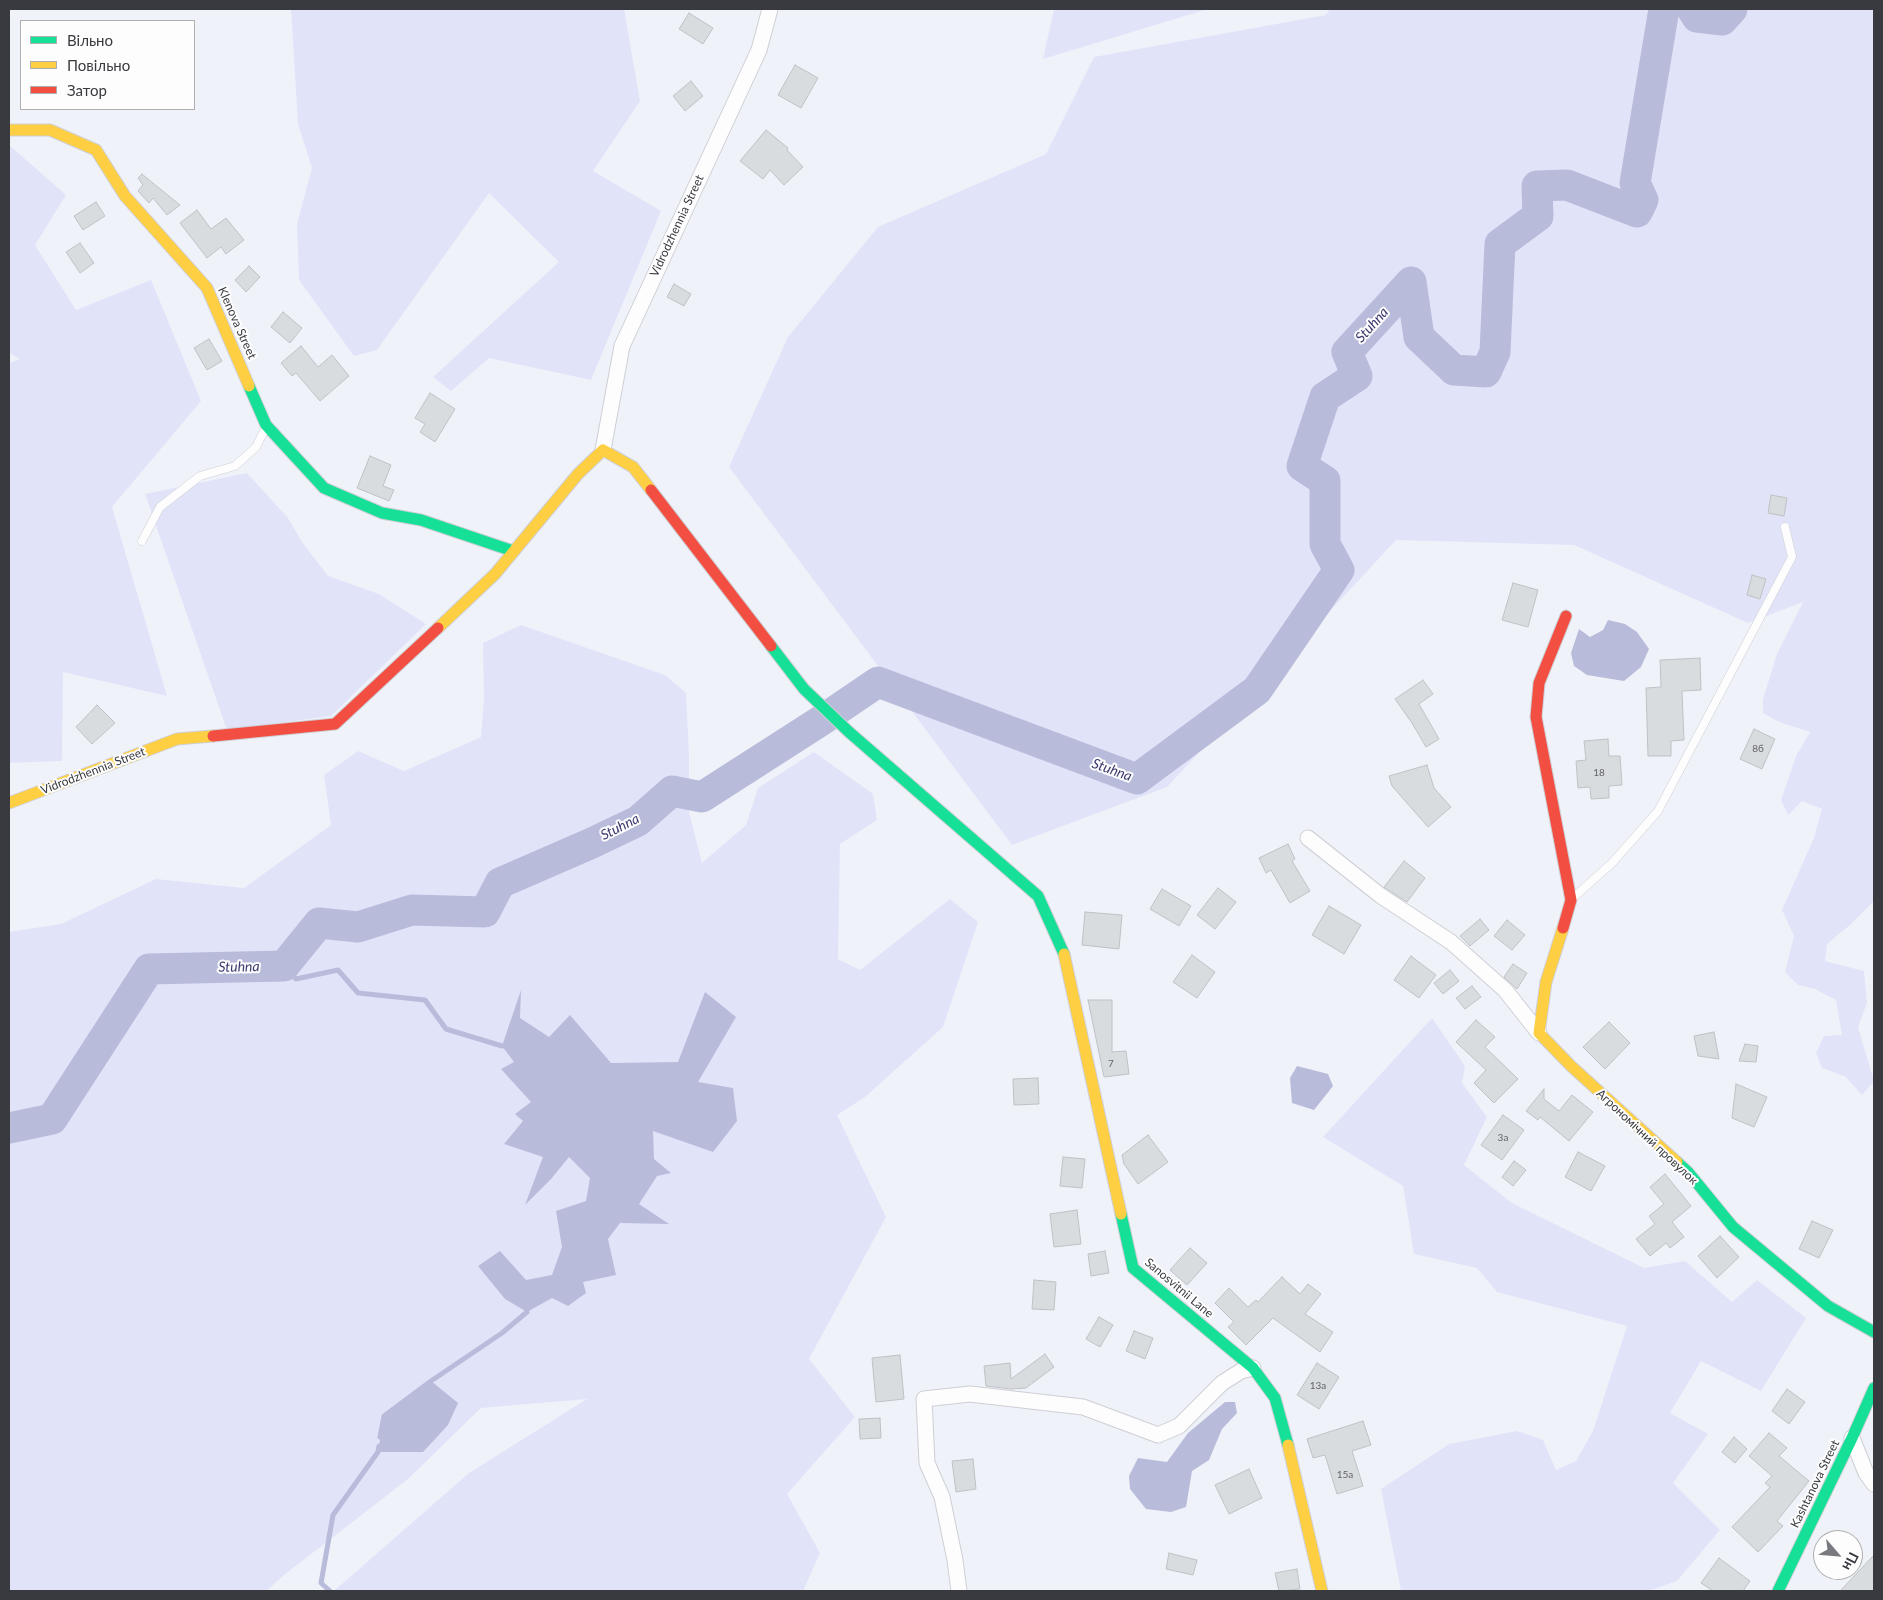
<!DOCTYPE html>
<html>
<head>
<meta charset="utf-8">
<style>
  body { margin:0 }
  #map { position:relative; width:1883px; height:1600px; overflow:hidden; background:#f0f2fa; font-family:Lato,sans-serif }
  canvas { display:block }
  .frame { position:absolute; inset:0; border:10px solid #393a3f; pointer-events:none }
  .legend { position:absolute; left:20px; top:20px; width:175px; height:90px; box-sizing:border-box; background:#fdfdfd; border:1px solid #afafb1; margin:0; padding:6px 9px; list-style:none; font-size:15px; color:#393a3f }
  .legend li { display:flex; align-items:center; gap:10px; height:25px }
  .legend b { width:25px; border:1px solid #afafb1 }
  .north { position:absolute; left:1813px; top:1530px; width:50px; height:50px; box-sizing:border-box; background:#fdfdfd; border:1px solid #afafb1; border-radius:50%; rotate:117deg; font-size:14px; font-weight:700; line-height:20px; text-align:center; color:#393a3f }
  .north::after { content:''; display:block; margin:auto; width:18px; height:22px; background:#797a80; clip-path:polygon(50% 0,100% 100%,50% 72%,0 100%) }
</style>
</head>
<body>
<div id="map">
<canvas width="1883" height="1600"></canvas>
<div class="frame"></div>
<ul class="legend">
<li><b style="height:6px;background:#16e098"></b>Вільно</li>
<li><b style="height:6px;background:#ffcf43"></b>Повільно</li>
<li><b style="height:6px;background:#f24e42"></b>Затор</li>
</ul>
<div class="north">Пн</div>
</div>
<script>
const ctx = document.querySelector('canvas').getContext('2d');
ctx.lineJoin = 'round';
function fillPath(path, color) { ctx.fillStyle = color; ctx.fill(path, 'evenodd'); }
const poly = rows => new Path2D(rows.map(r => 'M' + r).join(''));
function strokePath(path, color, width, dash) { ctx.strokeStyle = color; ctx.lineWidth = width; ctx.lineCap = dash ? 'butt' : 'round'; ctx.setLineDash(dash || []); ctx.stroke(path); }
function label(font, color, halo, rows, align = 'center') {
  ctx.font = font + ' Lato,sans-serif'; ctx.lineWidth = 4; ctx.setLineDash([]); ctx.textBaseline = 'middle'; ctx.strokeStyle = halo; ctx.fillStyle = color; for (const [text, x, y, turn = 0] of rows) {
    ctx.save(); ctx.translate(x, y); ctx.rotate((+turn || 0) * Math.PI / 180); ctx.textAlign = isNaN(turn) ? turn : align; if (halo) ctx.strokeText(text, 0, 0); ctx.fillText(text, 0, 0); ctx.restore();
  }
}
fillPath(poly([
  [291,9,624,9,640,101,593,171,661,211,591,380,489,358,451,391,433,377,559,262,489,193,377,350,354,356,299,280,297,224,312,168,298,124],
  [1054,9,1208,9,1043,59],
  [1330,9,1874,9,1874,901,1850,925,1827,944,1825,961,1864,971,1867,1003,1858,1027,1874,1081,1862,1095,1846,1077,1822,1068,1816,1053,1824,1036,1842,1035,1836,1000,1815,989,1798,985,1785,972,1794,936,1782,910,1814,838,1822,809,1802,801,1788,815,1781,800,1796,756,1810,732,1779,722,1763,713,1763,699,1777,654,1803,602,1748,623,1574,545,1396,540,1167,787,1012,845,729,467,788,337,878,227,1046,154,1094,57,1326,15],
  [9,145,66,195,35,245,76,310,151,280,201,401,112,507,167,696,63,672,62,761,9,763,9,363,20,359,9,353],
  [247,473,288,518,302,542,328,576,379,594,426,624,331,716,227,730,145,494],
  [521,625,665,675,686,693,689,754,689,812,702,863,746,825,758,788,814,752,873,794,877,820,840,844,838,959,860,970,950,899,978,922,943,1027,865,1097,837,1115,886,1217,809,1359,855,1417,787,1494,820,1553,803,1591,334,1591,469,1473,587,1399,481,1408,408,1479,284,1575,266,1591,9,1591,9,932,61,924,156,879,244,888,331,825,324,775,358,751,404,771,481,737,484,699,483,643],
  [1432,1018,1465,1066,1462,1083,1487,1117,1464,1165,1512,1203,1644,1268,1685,1261,1732,1302,1757,1280,1806,1318,1761,1391,1701,1361,1670,1413,1708,1434,1673,1483,1720,1530,1677,1581,1648,1591,1401,1591,1381,1489,1449,1444,1517,1431,1543,1440,1556,1470,1576,1461,1593,1431,1627,1326,1497,1292,1477,1268,1414,1254,1403,1186,1323,1137]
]), '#e1e4f9');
fillPath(poly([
  [1608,620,1625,624,1637,632,1649,649,1641,667,1624,681,1587,675,1574,666,1571,653,1579,629,1590,637,1603,630],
  [521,990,520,1018,549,1037,570,1015,611,1063,678,1062,705,992,736,1017,698,1082,733,1088,737,1121,713,1152,653,1131,654,1159,671,1173,657,1176,639,1204,669,1224,620,1223,608,1239,616,1275,583,1282,586,1293,568,1306,552,1298,527,1312,505,1299,478,1266,500,1251,526,1280,552,1275,562,1247,556,1211,586,1201,590,1178,569,1157,551,1179,525,1205,543,1157,504,1144,523,1121,515,1114,531,1102,501,1069,514,1062,502,1046],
  [1297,1066,1328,1074,1333,1086,1314,1110,1292,1103,1290,1078],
  [431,1381,458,1403,448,1425,423,1452,378,1452,384,1416],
  [1225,1402,1235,1402,1237,1413,1222,1429,1209,1460,1192,1471,1186,1507,1171,1512,1146,1509,1130,1489,1129,1476,1138,1458,1167,1462,1188,1433]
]), '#b9bbdb');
strokePath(poly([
  [284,966,296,979,338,970,358,993,425,1000,446,1029,502,1046],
  [380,1437,384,1416,431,1381,502,1333,527,1312],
  [330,1591,321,1583,333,1515,378,1452,379,1446]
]), '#b9bbdb', 5);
strokePath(poly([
  [1692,9,1697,17,1722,20,1732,9],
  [9,1128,52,1119,149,969,284,966,319,923,358,927,412,910,485,912,500,883,592,843,638,821,672,791,702,797,822,720,878,682,1137,779,1257,690,1339,570,1325,544,1325,481,1302,466,1325,397,1357,376,1347,352,1411,282,1419,337,1454,370,1486,372,1495,352,1500,244,1538,216,1537,186,1567,185,1637,212,1643,200,1635,183,1664,9]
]), '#b9bbdb', 31);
const building = poly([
  [689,13,713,28,703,44,679,29,689,13],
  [795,65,818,78,801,108,778,95,795,65],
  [691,81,703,96,685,111,673,96,691,81],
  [766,130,788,148,787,150,803,167,784,185,770,170,763,179,740,161,766,130],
  [142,174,148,179,180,205,167,215,153,198,149,203,138,191,143,185,138,178,142,174],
  [96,202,105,216,83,230,74,216,96,202],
  [197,210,211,229,226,218,244,240,226,254,221,247,207,258,180,223,197,210],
  [80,243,94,263,80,273,66,252,80,243],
  [249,266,260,277,246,292,235,280,249,266],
  [674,284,691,294,684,306,667,297,674,284],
  [283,312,302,328,290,343,271,327,283,312],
  [209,339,222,361,207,370,194,348,209,339],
  [301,346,318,367,332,355,349,376,320,401,296,373,292,376,281,363,301,346],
  [430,393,455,409,435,442,420,432,425,424,415,418,430,393],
  [370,456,391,465,383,486,394,490,389,501,357,488,370,456],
  [1771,495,1787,498,1784,516,1768,513,1771,495],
  [1752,575,1766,579,1760,599,1747,595,1752,575],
  [1513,583,1538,590,1528,627,1502,620,1513,583],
  [1700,658,1701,690,1682,691,1684,740,1671,741,1671,756,1648,756,1646,688,1661,687,1660,660,1700,658],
  [1423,680,1433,694,1419,704,1439,739,1426,747,1412,723,1395,699,1423,680],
  [97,705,115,723,92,744,76,727,97,705],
  [1754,729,1775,739,1762,769,1740,759,1754,729],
  [1608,739,1609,756,1620,756,1622,785,1609,786,1609,798,1591,799,1590,787,1578,788,1576,761,1586,760,1584,741,1608,739],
  [1427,765,1434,788,1451,807,1428,827,1392,786,1389,776,1427,765],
  [1288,844,1295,859,1292,861,1310,891,1290,903,1271,870,1266,873,1259,858,1288,844],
  [1404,861,1425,878,1407,902,1384,887,1404,861],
  [1218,888,1236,902,1215,929,1197,915,1218,888],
  [1162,889,1191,906,1179,926,1150,909,1162,889],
  [1329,906,1361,925,1344,954,1312,935,1329,906],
  [1085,912,1122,915,1119,949,1082,945,1085,912],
  [1480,919,1489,930,1470,946,1460,936,1480,919],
  [1507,920,1525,935,1512,950,1494,936,1507,920],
  [1192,955,1215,972,1197,998,1173,982,1192,955],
  [1411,956,1436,975,1419,998,1394,980,1411,956],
  [1513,964,1527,973,1517,989,1504,977,1513,964],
  [1450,970,1459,981,1443,994,1434,983,1450,970],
  [1472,986,1481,997,1465,1009,1456,998,1472,986],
  [1088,1000,1112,1000,1112,1052,1126,1051,1129,1074,1104,1077,1088,1000],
  [1476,1020,1495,1037,1485,1047,1518,1079,1494,1103,1474,1083,1486,1070,1456,1042,1476,1020],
  [1609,1022,1630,1043,1605,1069,1583,1047,1609,1022],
  [1714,1032,1719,1059,1698,1056,1694,1036,1714,1032],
  [1745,1044,1758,1046,1756,1062,1739,1061,1745,1044],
  [1038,1078,1039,1104,1014,1105,1013,1079,1038,1078],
  [1736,1084,1767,1097,1754,1127,1732,1118,1736,1084],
  [1544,1089,1544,1099,1559,1111,1572,1095,1593,1112,1569,1141,1540,1117,1538,1120,1526,1111,1544,1089],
  [1503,1115,1524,1130,1502,1160,1481,1145,1503,1115],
  [1148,1135,1168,1162,1138,1184,1124,1164,1122,1155,1148,1135],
  [1578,1152,1605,1166,1591,1191,1565,1177,1578,1152],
  [1063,1157,1085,1159,1082,1188,1060,1186,1063,1157],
  [1514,1161,1526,1170,1513,1186,1502,1177,1514,1161],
  [1665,1174,1691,1206,1672,1222,1684,1237,1670,1248,1666,1243,1650,1256,1636,1239,1655,1224,1649,1216,1664,1204,1650,1187,1665,1174],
  [1077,1210,1081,1244,1054,1247,1050,1214,1077,1210],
  [1812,1221,1833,1230,1819,1258,1799,1249,1812,1221],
  [1720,1236,1739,1257,1717,1278,1698,1256,1720,1236],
  [1190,1248,1207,1263,1187,1285,1170,1270,1190,1248],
  [1105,1251,1109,1273,1091,1276,1088,1254,1105,1251],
  [1282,1277,1300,1294,1308,1284,1321,1294,1305,1314,1333,1332,1320,1352,1273,1318,1246,1345,1228,1327,1234,1322,1215,1303,1229,1288,1248,1307,1256,1300,1258,1302,1282,1277],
  [1034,1280,1056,1282,1054,1310,1032,1309,1034,1280],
  [1099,1317,1113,1325,1100,1347,1086,1339,1099,1317],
  [1134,1331,1153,1338,1145,1359,1126,1351,1134,1331],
  [1045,1354,1054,1367,1026,1388,1011,1389,986,1386,984,1366,1010,1363,1011,1379,1045,1354],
  [900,1355,904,1399,876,1402,872,1358,900,1355],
  [1317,1363,1339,1377,1319,1409,1297,1395,1317,1363],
  [1787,1389,1805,1402,1789,1424,1772,1411,1787,1389],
  [880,1418,881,1438,860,1439,859,1419,880,1418],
  [1363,1421,1371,1445,1352,1451,1363,1486,1337,1494,1325,1455,1313,1458,1307,1439,1363,1421],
  [1769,1433,1787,1448,1779,1456,1809,1481,1777,1521,1783,1526,1758,1552,1732,1527,1770,1487,1765,1483,1772,1476,1749,1456,1769,1433],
  [1734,1437,1747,1449,1735,1463,1722,1452,1734,1437],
  [973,1459,976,1489,956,1492,952,1461,973,1459],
  [1249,1469,1262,1498,1229,1514,1215,1485,1249,1469],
  [1169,1553,1197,1560,1193,1575,1166,1569,1169,1553],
  [1874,1555,1874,1591,1840,1591,1874,1555],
  [1719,1558,1750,1581,1743,1591,1713,1591,1701,1583,1719,1558],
  [1297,1569,1300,1589,1279,1591,1275,1573,1297,1569]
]);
fillPath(building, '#d9dcde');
strokePath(building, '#bfc2c4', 1);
const lane = poly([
  [142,541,160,507,200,476,235,466,256,447,265,429],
  [1574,897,1612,863,1658,811,1792,557,1785,527]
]);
const street = poly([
  [603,450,622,346,759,50,770,9],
  [1308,838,1381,896,1451,942,1505,990,1539,1033],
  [1852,1438,1866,1473,1874,1484],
  [959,1591,955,1560,942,1497,927,1463,924,1399,970,1394,1083,1407,1158,1435,1179,1426,1222,1383,1241,1371,1253,1368]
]);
const fast = poly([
  [249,386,266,425,324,488,382,513,421,520,513,551],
  [771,646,804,689,849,732,1038,896,1064,954],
  [1677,1162,1688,1172,1733,1227,1828,1306,1874,1332],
  [1121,1214,1133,1268,1253,1368,1275,1398,1288,1445],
  [1778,1591,1852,1438,1874,1388]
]);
const slow = poly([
  [9,130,50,130,96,150,125,196,207,288,249,386],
  [438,628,495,574,578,474,603,450,633,467,651,490],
  [9,803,177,739,213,736],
  [1563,928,1546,982,1539,1033,1571,1066,1677,1162],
  [1064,954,1121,1214],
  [1288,1445,1322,1591]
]);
const jam = poly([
  [651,490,771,646],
  [213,736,335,724,438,628],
  [1563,928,1571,900,1536,717,1539,683,1566,616]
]);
strokePath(lane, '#cecfd5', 9);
strokePath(street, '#cecfd5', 17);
strokePath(fast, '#cecfd5', 13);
strokePath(slow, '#cecfd5', 13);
strokePath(jam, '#cecfd5', 13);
strokePath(lane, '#fdfdfe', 8);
strokePath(street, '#fdfdfe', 15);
strokePath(fast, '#16e098', 11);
strokePath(slow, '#ffcf43', 11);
strokePath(jam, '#f24e42', 11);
label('10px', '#626368', null, [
  ["8б",1758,749],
  ["18",1599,773],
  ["7",1111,1064],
  ["3а",1503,1138],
  ["13а",1318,1386],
  ["15а",1345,1475]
]);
label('12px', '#393a3f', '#fdfdfd', [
  ["Vidrodzhennia Street",677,226,-65],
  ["Klenova Street",237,323,66],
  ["Vidrodzhennia Street",93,771,-21],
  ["Агрономічний провулок",1647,1137,43],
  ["Sanosvitnii Lane",1179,1288,40],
  ["Kashtanova Street",1815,1484,-64]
]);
label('italic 14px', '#3c3a70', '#fdfdfd', [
  ["Stuhna",1372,325,-48],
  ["Stuhna",1112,770,20],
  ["Stuhna",620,827,-27],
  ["Stuhna",239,967,-1]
]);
</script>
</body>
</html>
